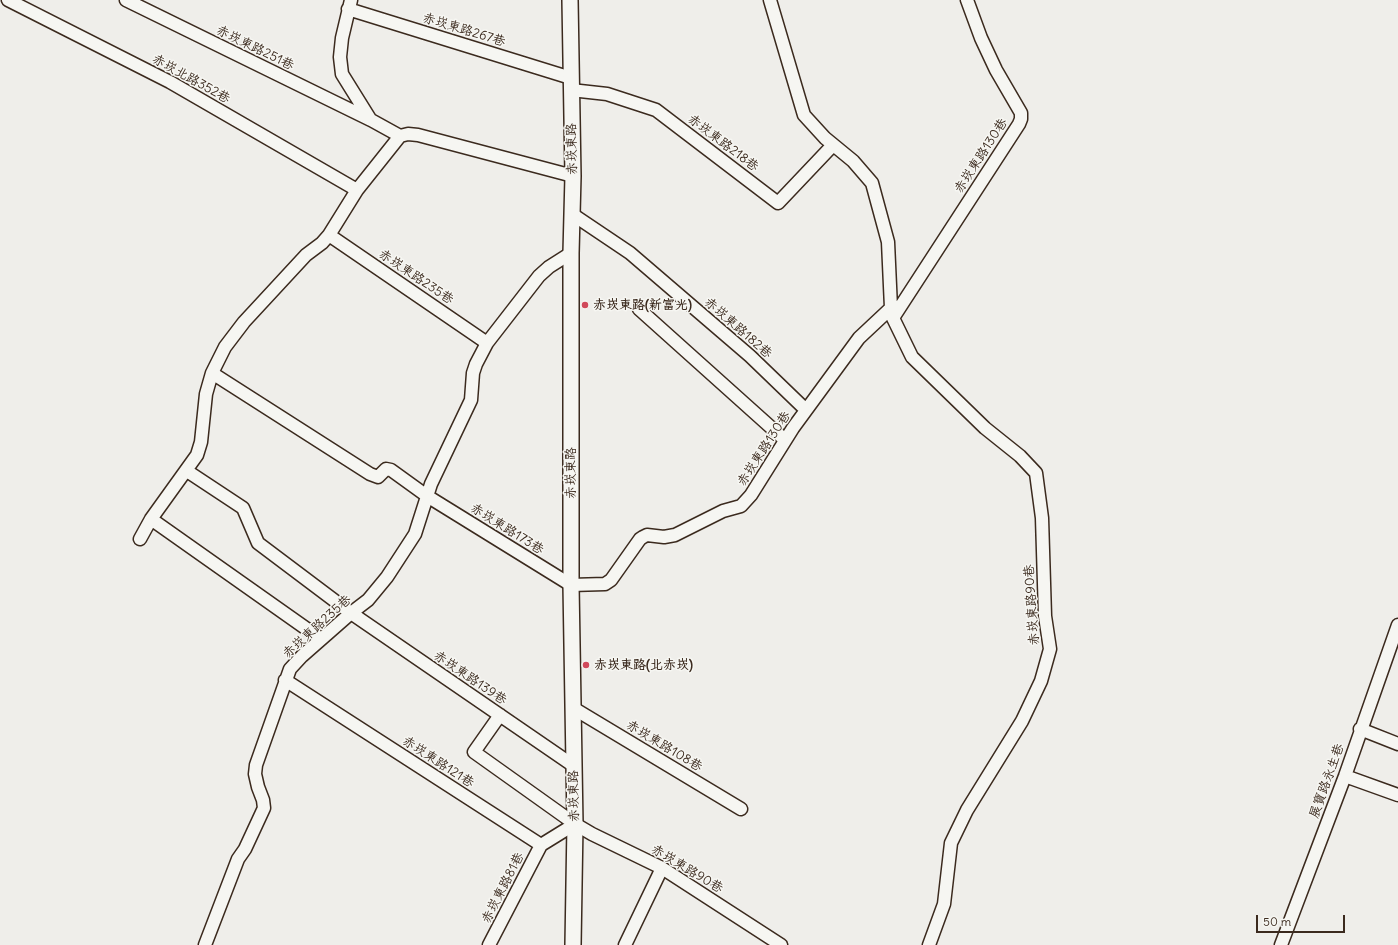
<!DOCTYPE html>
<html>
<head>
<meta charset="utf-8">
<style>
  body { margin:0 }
  #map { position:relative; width:1398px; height:945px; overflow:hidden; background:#efeeea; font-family:Delius,sans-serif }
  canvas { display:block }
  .scale { position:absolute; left:1256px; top:915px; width:89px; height:18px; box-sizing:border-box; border:2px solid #3b2a1e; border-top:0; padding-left:5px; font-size:12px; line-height:14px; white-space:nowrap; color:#3b2a1e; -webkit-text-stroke:3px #f6f6f2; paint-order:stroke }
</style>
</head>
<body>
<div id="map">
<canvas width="1398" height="945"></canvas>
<div class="scale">50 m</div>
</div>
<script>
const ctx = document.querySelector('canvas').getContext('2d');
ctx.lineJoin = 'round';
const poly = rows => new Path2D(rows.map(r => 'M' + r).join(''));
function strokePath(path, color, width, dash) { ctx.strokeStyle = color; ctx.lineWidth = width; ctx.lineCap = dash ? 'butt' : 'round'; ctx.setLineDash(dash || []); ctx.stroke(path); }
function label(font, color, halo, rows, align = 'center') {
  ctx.font = font + ' Delius,"LXGW WenKai TC",sans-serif'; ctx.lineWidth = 3; ctx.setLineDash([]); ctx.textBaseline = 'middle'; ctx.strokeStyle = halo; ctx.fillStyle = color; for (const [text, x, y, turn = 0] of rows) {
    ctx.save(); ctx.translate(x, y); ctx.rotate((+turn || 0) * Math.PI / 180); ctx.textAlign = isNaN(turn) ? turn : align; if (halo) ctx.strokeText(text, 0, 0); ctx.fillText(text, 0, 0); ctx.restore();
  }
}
const minor = poly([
  [8,0,170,82,357,190],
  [126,0,371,120,400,136,408,134,418,135,573,176],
  [351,0,342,38,340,57,342,74,370,119],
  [770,0,804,115,825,138,853,161,872,183,888,242,891,308,893,318,912,357,985,428,1020,456,1036,473,1042,518,1045,616,1050,649,1041,681,1022,721,967,810,951,843,944,904,929,945],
  [348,9,571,78],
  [571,90,607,94,656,110,778,203,833,145],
  [572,214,630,253,750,356,806,410],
  [329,235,487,343],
  [639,309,785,440],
  [893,318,1019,124,1021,119,1021,113,996,70,981,38,967,0],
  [212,373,370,474,378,477,386,469,391,470,427,496,571,585,605,584,611,580,640,539,643,537,647,535,664,537,675,535,723,511,741,506,751,495,793,428,859,338,891,308],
  [187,471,243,508,258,543,351,613,574,766],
  [151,519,321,639],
  [140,539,151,519,197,455,201,442,206,394,212,373,225,347,244,322,306,255,322,243,329,235,357,190,400,136],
  [285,680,541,845],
  [573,708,741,809],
  [500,715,474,752,575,824,592,834,662,868,781,945],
  [1360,729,1398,744],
  [1345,776,1398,795],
  [541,845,575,824],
  [205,945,238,859,245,849,264,808,263,800,258,787,255,774,256,765,290,669,302,656,351,613,368,600,387,577,415,534,431,484,471,400,473,373,476,364,487,343,539,276,549,267,571,253],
  [489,945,541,845],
  [625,945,662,868],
  [1281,945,1345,776,1398,625]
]);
const major = poly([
  [570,0,573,176,571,253,571,585,575,824,573,945]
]);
strokePath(minor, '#3b2a1e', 15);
strokePath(major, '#3b2a1e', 18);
strokePath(minor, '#f6f6f2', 12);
strokePath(major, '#f6f6f2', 15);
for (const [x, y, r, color] of [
  [585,305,4,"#d1495b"],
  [586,665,4,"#d1495b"]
]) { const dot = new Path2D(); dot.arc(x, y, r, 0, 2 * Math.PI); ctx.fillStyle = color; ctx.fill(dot); strokePath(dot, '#f6f6f2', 1.5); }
label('13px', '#3b2a1e', '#f6f6f2', [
  ["赤崁東路267巷",464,30,17],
  ["赤崁東路251巷",255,48,26],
  ["赤崁北路352巷",191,79,29],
  ["赤崁東路218巷",723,143,37],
  ["赤崁東路",572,149,-91],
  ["赤崁東路130巷",981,156,-57],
  ["赤崁東路235巷",416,277,34],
  ["赤崁東路182巷",738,328,41],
  ["赤崁東路130巷",764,449,-57],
  ["赤崁東路",571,473,-90],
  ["赤崁東路173巷",507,529,32],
  ["赤崁東路90巷",1032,605,-94],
  ["赤崁東路235巷",317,627,-42],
  ["赤崁東路139巷",470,678,34],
  ["赤崁東路108巷",664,746,31],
  ["赤崁東路121巷",438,762,33],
  ["展寶路永生巷",1327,781,-70],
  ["赤崁東路",574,796,-91],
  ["赤崁東路90巷",687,869,31],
  ["赤崁東路81巷",503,888,-63]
]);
label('bold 13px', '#3b2a1e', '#f6f6f2', [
  ["赤崁東路(新富光)",593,305],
  ["赤崁東路(北赤崁)",594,665]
], 'left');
</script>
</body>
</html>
